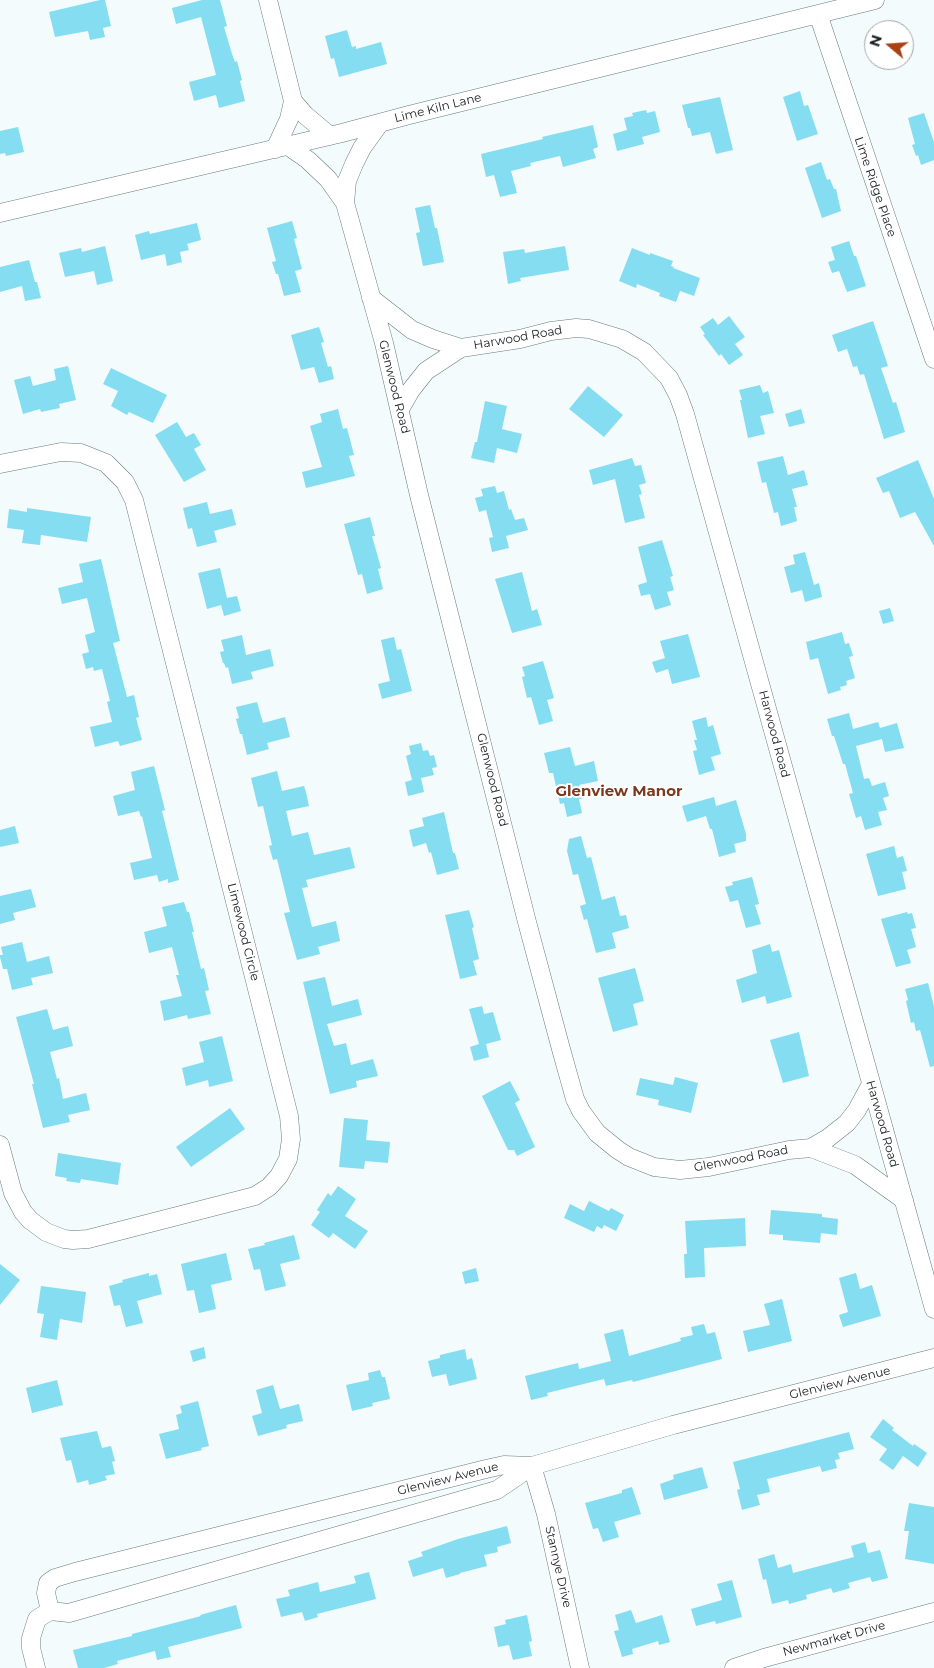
<!DOCTYPE html>
<html>
<head>
<meta charset="utf-8">
<style>
  body { margin:0 }
  #map { position:relative; width:934px; height:1668px; overflow:hidden; background:#f3fbfd; font-family:Montserrat,sans-serif }
  canvas { display:block }
  .north { position:absolute; left:864px; top:20px; width:50px; height:50px; box-sizing:border-box; background:#fff; border:1px solid #a2a5a5; border-radius:50%; rotate:288deg; font-size:14px; font-weight:700; line-height:20px; text-align:center; color:#161d1f }
  .north::after { content:''; display:block; margin:auto; width:18px; height:22px; background:#a94316; clip-path:polygon(50% 0,100% 100%,50% 72%,0 100%) }
</style>
</head>
<body>
<div id="map">
<canvas width="934" height="1668"></canvas>
<div class="north">N</div>
</div>
<script>
const ctx = document.querySelector('canvas').getContext('2d');
ctx.lineJoin = 'round';
function fillPath(path, color) { ctx.fillStyle = color; ctx.fill(path, 'evenodd'); }
const poly = rows => new Path2D(rows.map(r => 'M' + r).join(''));
function strokePath(path, color, width, dash) { ctx.strokeStyle = color; ctx.lineWidth = width; ctx.lineCap = dash ? 'butt' : 'round'; ctx.setLineDash(dash || []); ctx.stroke(path); }
function label(font, color, halo, rows, align = 'center') {
  ctx.font = font + ' Montserrat,sans-serif'; ctx.lineWidth = 4; ctx.setLineDash([]); ctx.textBaseline = 'middle'; ctx.strokeStyle = halo; ctx.fillStyle = color; for (const [text, x, y, turn = 0] of rows) {
    ctx.save(); ctx.translate(x, y); ctx.rotate((+turn || 0) * Math.PI / 180); ctx.textAlign = isNaN(turn) ? turn : align; if (halo) ctx.strokeText(text, 0, 0); ctx.fillText(text, 0, 0); ctx.restore();
  }
}
fillPath(poly([
  [100,0,105,0,111,26,103,28,105,37,90,40,88,31,55,37,49,12],
  [202,0,220,0,227,26,224,27,232,54,235,62,237,61,242,80,240,81,245,101,219,108,216,95,194,101,189,82,216,75,201,17,176,24,172,8],
  [347,30,352,47,356,46,356,49,381,42,387,64,339,77,334,58,331,59,325,36],
  [800,91,804,106,808,105,818,134,797,141,783,97],
  [720,97,733,150,716,154,710,132,692,136,690,128,688,128,682,105],
  [646,110,647,113,655,111,660,132,642,137,644,144,617,151,613,134,627,130,624,118,633,116,632,113],
  [924,113,934,142,934,160,921,165,918,155,916,156,912,145,915,144,908,118],
  [593,125,598,147,593,149,596,158,563,167,560,156,530,163,531,166,511,171,517,193,500,197,494,175,486,177,481,154,543,139,542,137],
  [18,127,24,152,6,156,5,153,0,154,0,131],
  [821,162,827,180,830,179,834,189,836,189,841,211,822,218,805,168],
  [430,205,435,228,437,228,444,262,423,266,416,233,420,232,415,208],
  [292,221,297,238,294,239,302,269,295,271,301,292,284,296,278,274,276,274,272,262,276,261,267,228],
  [197,223,201,240,187,244,189,250,180,252,182,262,167,266,165,254,141,260,135,235,149,231,150,234],
  [849,241,854,256,856,256,866,286,847,292,839,271,832,273,828,262,835,260,831,247],
  [105,246,113,281,97,285,94,271,65,277,59,253,81,248,82,252],
  [565,246,569,270,520,278,521,281,508,284,503,252,524,249,525,253],
  [632,248,650,255,650,253,673,261,671,266,674,267,673,268,700,278,694,296,680,291,676,302,659,296,660,293,637,284,636,288,619,281],
  [29,260,35,282,37,282,41,298,25,301,22,286,0,292,0,267],
  [729,316,745,337,735,344,743,355,729,365,721,354,719,356,703,335,705,334,700,327,713,318,718,325],
  [873,321,888,366,881,368,893,403,896,402,905,432,884,439,864,374,860,375,857,366,853,367,847,349,838,352,832,335],
  [319,327,324,342,321,343,328,367,331,366,334,379,319,383,314,367,301,370,291,335],
  [68,366,76,400,59,404,60,408,41,412,40,409,23,414,14,380,30,376,33,386,56,380,54,369],
  [111,368,167,395,153,423,129,412,127,415,111,406,118,391,103,384],
  [760,385,763,393,768,391,774,413,760,416,765,434,748,438,740,400,742,400,739,390],
  [588,386,623,415,604,437,569,409],
  [485,401,507,406,502,429,522,434,517,453,497,448,494,463,471,458,475,442,477,442],
  [338,409,343,429,347,428,354,455,349,456,355,476,306,488,302,472,322,467,310,426,322,422,320,414],
  [801,409,805,423,789,427,785,414],
  [177,422,186,437,194,433,201,445,194,449,206,470,184,482,155,435],
  [783,456,788,475,804,470,808,485,792,489,797,507,794,507,797,521,781,526,778,512,774,513,766,482,762,483,757,462],
  [632,458,635,466,641,465,646,483,639,485,642,494,639,495,645,518,625,523,615,479,593,485,589,470],
  [918,460,934,499,934,546,915,512,900,518,889,491,883,493,876,478],
  [495,486,497,493,504,491,509,510,511,509,515,520,524,518,528,530,506,536,509,548,492,552,489,538,493,537,486,510,479,512,475,498,483,496,481,489],
  [207,502,210,514,232,509,236,525,214,531,217,542,197,547,192,528,188,529,183,508],
  [27,508,91,517,87,542,41,535,40,545,22,543,24,530,7,528,9,509,27,512],
  [370,517,375,536,372,536,381,568,378,569,383,589,367,594,362,574,358,575,344,524],
  [662,540,673,576,670,577,674,590,667,592,671,605,655,610,650,594,641,596,638,585,647,582,638,547],
  [805,552,814,585,819,583,822,597,805,602,802,590,791,593,784,567,795,564,793,555],
  [101,559,120,641,113,643,127,697,134,695,139,717,136,718,142,740,120,746,118,741,95,747,90,727,112,722,107,702,110,701,102,669,94,671,93,667,86,669,82,654,89,652,85,635,95,632,87,598,62,604,58,588,83,582,79,564],
  [220,568,227,598,237,596,241,611,224,616,221,605,207,609,198,573],
  [522,572,532,611,537,609,542,625,512,633,495,579],
  [890,608,894,621,883,624,879,611],
  [842,632,845,644,849,643,853,656,849,657,855,678,846,681,847,685,840,687,841,690,828,694,818,658,810,660,806,642],
  [688,634,700,677,672,684,668,669,656,673,652,662,665,658,660,641],
  [242,635,246,655,270,649,274,666,251,672,253,679,232,684,228,667,226,668,224,663,223,663,220,652,224,651,221,640],
  [394,637,397,650,401,649,412,691,382,699,378,684,390,681,381,640],
  [543,661,554,698,547,700,553,721,539,725,531,697,527,698,522,677,525,676,522,667],
  [257,702,263,723,285,717,290,737,267,743,269,749,247,755,242,734,240,734,236,719,239,718,236,707],
  [849,713,853,729,878,722,880,728,897,723,904,748,885,752,882,739,856,746,864,779,869,778,872,786,885,782,889,796,883,798,887,810,878,812,882,825,865,830,861,816,856,818,849,794,853,793,845,764,843,764,834,736,832,736,827,719],
  [706,717,708,727,713,725,721,754,711,757,715,770,699,775,693,751,697,750,694,740,697,740,692,721],
  [421,743,423,751,428,750,430,756,434,755,437,767,432,768,434,775,421,778,424,792,408,796,405,782,412,780,406,756,411,754,409,746],
  [570,747,575,766,594,761,598,781,579,785,583,798,579,799,582,813,567,817,564,803,560,804,553,773,549,773,544,753],
  [154,766,165,810,162,811,179,880,168,883,168,879,159,882,157,875,134,880,130,863,152,858,142,816,141,817,139,811,118,816,113,796,135,790,131,772],
  [277,771,282,791,304,786,306,792,309,806,286,811,292,836,308,832,314,855,350,847,355,868,306,880,308,887,302,888,312,927,336,921,340,941,318,947,320,954,297,960,284,913,290,912,277,859,273,860,269,846,272,845,263,806,258,807,251,778],
  [714,797,716,806,736,800,746,834,746,841,734,844,736,852,719,857,712,829,710,829,706,816,687,822,682,806],
  [444,812,453,853,455,853,459,869,437,875,431,852,429,853,426,843,413,847,409,830,424,826,422,818],
  [15,826,19,843,0,847,0,830],
  [581,836,587,858,591,857,602,900,615,896,620,916,626,915,629,928,612,933,616,948,596,953,587,919,584,920,580,906,586,904,578,874,573,875,567,851,569,839],
  [894,846,897,858,903,856,907,871,902,872,906,889,878,896,866,854],
  [752,877,759,904,755,905,761,924,746,928,738,900,730,902,725,887,733,885,732,882],
  [31,889,36,907,13,913,15,920,0,924,0,896],
  [184,902,187,912,189,912,194,932,192,932,201,969,204,968,209,990,205,991,211,1014,188,1019,187,1015,164,1021,160,1001,182,996,176,975,179,975,172,947,149,953,144,932,167,926,162,907],
  [469,910,474,927,472,928,479,959,473,961,477,975,460,979,445,915],
  [907,912,908,914,912,913,916,928,911,929,916,947,907,950,911,963,896,967,881,919],
  [22,942,27,962,49,956,53,973,31,978,33,985,12,990,7,969,3,969,0,957,0,955,3,955,1,947],
  [770,944,772,952,779,950,792,997,767,1004,765,996,742,1003,736,980,757,973,752,950],
  [635,968,644,1001,633,1004,638,1025,613,1032,598,978],
  [325,977,332,1006,358,999,362,1015,327,1024,334,1046,346,1043,351,1065,373,1059,378,1076,356,1081,357,1087,330,1094,303,982],
  [928,983,934,1006,934,1066,930,1067,920,1030,916,1031,914,1022,911,1023,906,1001,908,1000,905,989],
  [482,1006,484,1014,493,1012,501,1040,486,1044,489,1057,474,1061,470,1047,479,1044,469,1009],
  [47,1009,53,1030,68,1026,73,1046,50,1052,57,1079,59,1078,63,1099,86,1093,90,1110,68,1115,70,1122,43,1128,32,1084,34,1084,16,1017],
  [799,1032,809,1076,783,1083,770,1040],
  [222,1036,233,1081,209,1087,208,1080,186,1086,182,1068,204,1062,199,1042],
  [675,1077,698,1083,691,1113,658,1105,659,1100,636,1095,640,1078,673,1085],
  [510,1081,520,1100,515,1103,535,1147,517,1156,514,1150,508,1150,482,1096],
  [230,1108,245,1129,191,1167,176,1147],
  [344,1118,368,1120,366,1140,390,1142,388,1163,365,1161,364,1169,339,1167],
  [58,1153,121,1163,118,1185,81,1179,80,1183,66,1181,67,1178,55,1176],
  [338,1186,356,1199,345,1216,368,1231,355,1249,333,1233,329,1238,311,1225,320,1212,317,1210,328,1193,331,1196],
  [589,1201,609,1211,611,1208,624,1215,616,1231,604,1225,602,1229,597,1226,594,1232,564,1218,570,1204,584,1211],
  [771,1210,822,1214,822,1217,838,1219,837,1235,821,1233,820,1243,783,1240,783,1235,769,1234],
  [745,1218,746,1246,704,1248,705,1277,685,1278,684,1254,687,1254,685,1221],
  [294,1235,300,1259,280,1264,286,1286,265,1291,260,1269,254,1270,248,1249,265,1245,264,1243],
  [226,1253,232,1280,211,1285,216,1309,199,1313,194,1290,187,1291,181,1264],
  [0,1264,20,1280,0,1305],
  [476,1268,479,1281,465,1284,462,1272],
  [149,1273,149,1276,157,1274,162,1294,137,1301,143,1323,126,1327,120,1305,114,1306,109,1286,123,1282,122,1280],
  [856,1273,860,1289,872,1285,881,1316,843,1327,839,1315,848,1312,839,1278],
  [41,1286,86,1292,82,1323,60,1319,57,1340,40,1337,44,1314,37,1313],
  [782,1299,792,1341,748,1352,743,1331,770,1325,764,1304],
  [704,1324,707,1334,715,1332,722,1359,633,1382,632,1380,606,1386,604,1379,547,1393,548,1396,531,1400,525,1376,578,1363,579,1369,611,1361,604,1334,623,1329,629,1356,681,1341,680,1338,693,1335,691,1327],
  [204,1347,206,1358,193,1362,190,1351],
  [465,1349,467,1360,472,1358,477,1379,449,1386,446,1374,432,1377,428,1361,440,1358,440,1355],
  [380,1370,382,1377,385,1377,390,1399,372,1403,373,1406,352,1411,346,1385,369,1380,368,1373],
  [57,1380,63,1405,32,1413,26,1388],
  [273,1385,280,1409,299,1404,303,1421,286,1425,287,1428,258,1436,252,1416,262,1413,256,1390],
  [198,1401,209,1446,201,1448,202,1450,166,1459,159,1434,179,1429,176,1415,182,1413,180,1406],
  [883,1419,894,1428,892,1430,913,1446,914,1444,927,1453,918,1467,903,1456,893,1470,879,1460,887,1449,870,1437],
  [97,1431,102,1448,111,1446,115,1461,112,1462,115,1474,105,1476,107,1480,89,1485,88,1480,77,1483,71,1460,66,1461,60,1438],
  [849,1432,854,1449,838,1453,840,1459,835,1460,837,1468,822,1472,820,1466,767,1479,770,1492,757,1495,760,1505,742,1510,737,1490,740,1489,733,1462],
  [702,1467,708,1488,664,1500,660,1484,674,1479,673,1475],
  [632,1487,641,1514,614,1522,619,1537,603,1542,598,1528,593,1529,585,1503,622,1493,622,1490],
  [909,1503,934,1507,934,1564,905,1559,909,1531,904,1531],
  [507,1526,511,1543,497,1547,498,1552,484,1555,487,1566,460,1573,460,1574,446,1578,443,1568,413,1577,408,1561,423,1556,421,1552,458,1539],
  [865,1542,868,1553,880,1550,888,1578,872,1582,870,1577,848,1583,850,1588,833,1593,831,1588,806,1595,807,1599,789,1604,788,1600,772,1604,766,1579,763,1580,758,1559,774,1554,778,1568,791,1564,793,1573,854,1557,851,1546],
  [369,1572,376,1599,317,1614,318,1617,305,1621,302,1612,281,1617,276,1599,290,1596,288,1590,318,1582,320,1592,356,1583,354,1576],
  [732,1580,742,1617,716,1624,715,1621,696,1626,691,1609,722,1600,717,1584],
  [236,1605,242,1628,168,1647,171,1657,157,1660,155,1651,117,1661,118,1664,104,1668,78,1668,73,1650,132,1636,132,1634,201,1616,200,1615],
  [631,1610,636,1623,662,1615,670,1642,659,1645,658,1641,632,1649,633,1654,622,1657,614,1631,619,1630,615,1615],
  [527,1615,532,1641,529,1642,532,1656,513,1660,509,1645,498,1647,494,1627,506,1624,505,1620]
]), '#84ddf1');
const minor = poly([
  [268,0,293,101,289,119,275,149],
  [818,14,934,359],
  [293,101,305,115,330,136],
  [288,146,308,160,328,179,345,203,384,343,419,495,527,922,561,1049,575,1099,581,1111,597,1133,618,1150,629,1157,654,1167,680,1170,709,1167,789,1150,811,1148,828,1138,847,1123,857,1110,871,1084],
  [345,203,347,181,354,164,362,148,380,123],
  [0,213,342,133,409,115,875,0],
  [371,298,412,330,433,339,461,348],
  [400,409,411,390,426,371,461,348,520,339,551,331,576,328,589,329,622,339,644,352,669,378,678,395,685,414,934,1309],
  [0,464,61,452,81,453,106,463,125,482,134,500,289,1116,291,1139,288,1159,279,1176,269,1187,255,1196,88,1239,73,1240,64,1239,46,1232,30,1220,23,1212,13,1193,0,1145],
  [811,1148,855,1165,904,1200],
  [532,1466,546,1514,580,1668],
  [50,1611,46,1593,48,1583,55,1578,75,1572,486,1469,504,1465,532,1466,673,1425,934,1358],
  [50,1611,69,1613,497,1490,532,1466],
  [36,1668,31,1648,31,1638,37,1619,50,1611],
  [734,1668,764,1658,934,1612]
]);
strokePath(minor, '#687a7f', 19);
strokePath(minor, '#fff', 18);
label('12px', '#161d1f', '#fff', [
  ["Lime Kiln Lane",438,108,-14],
  ["Lime Ridge Place",875,187,71],
  ["Harwood Road",518,338,-10],
  ["Glenwood Road",394,387,76],
  ["Harwood Road",774,734,75],
  ["Glenwood Road",492,780,76],
  ["Limewood Circle",243,932,76],
  ["Harwood Road",882,1124,74],
  ["Glenwood Road",741,1159,-11],
  ["Glenview Avenue",840,1383,-14],
  ["Glenview Avenue",448,1479,-14],
  ["Stannye Drive",558,1567,77],
  ["Newmarket Drive",834,1639,-15]
]);
label('bold 15px', '#7a381e', '#fff', [
  ["Glenview Manor",619,792]
]);
</script>
</body>
</html>
